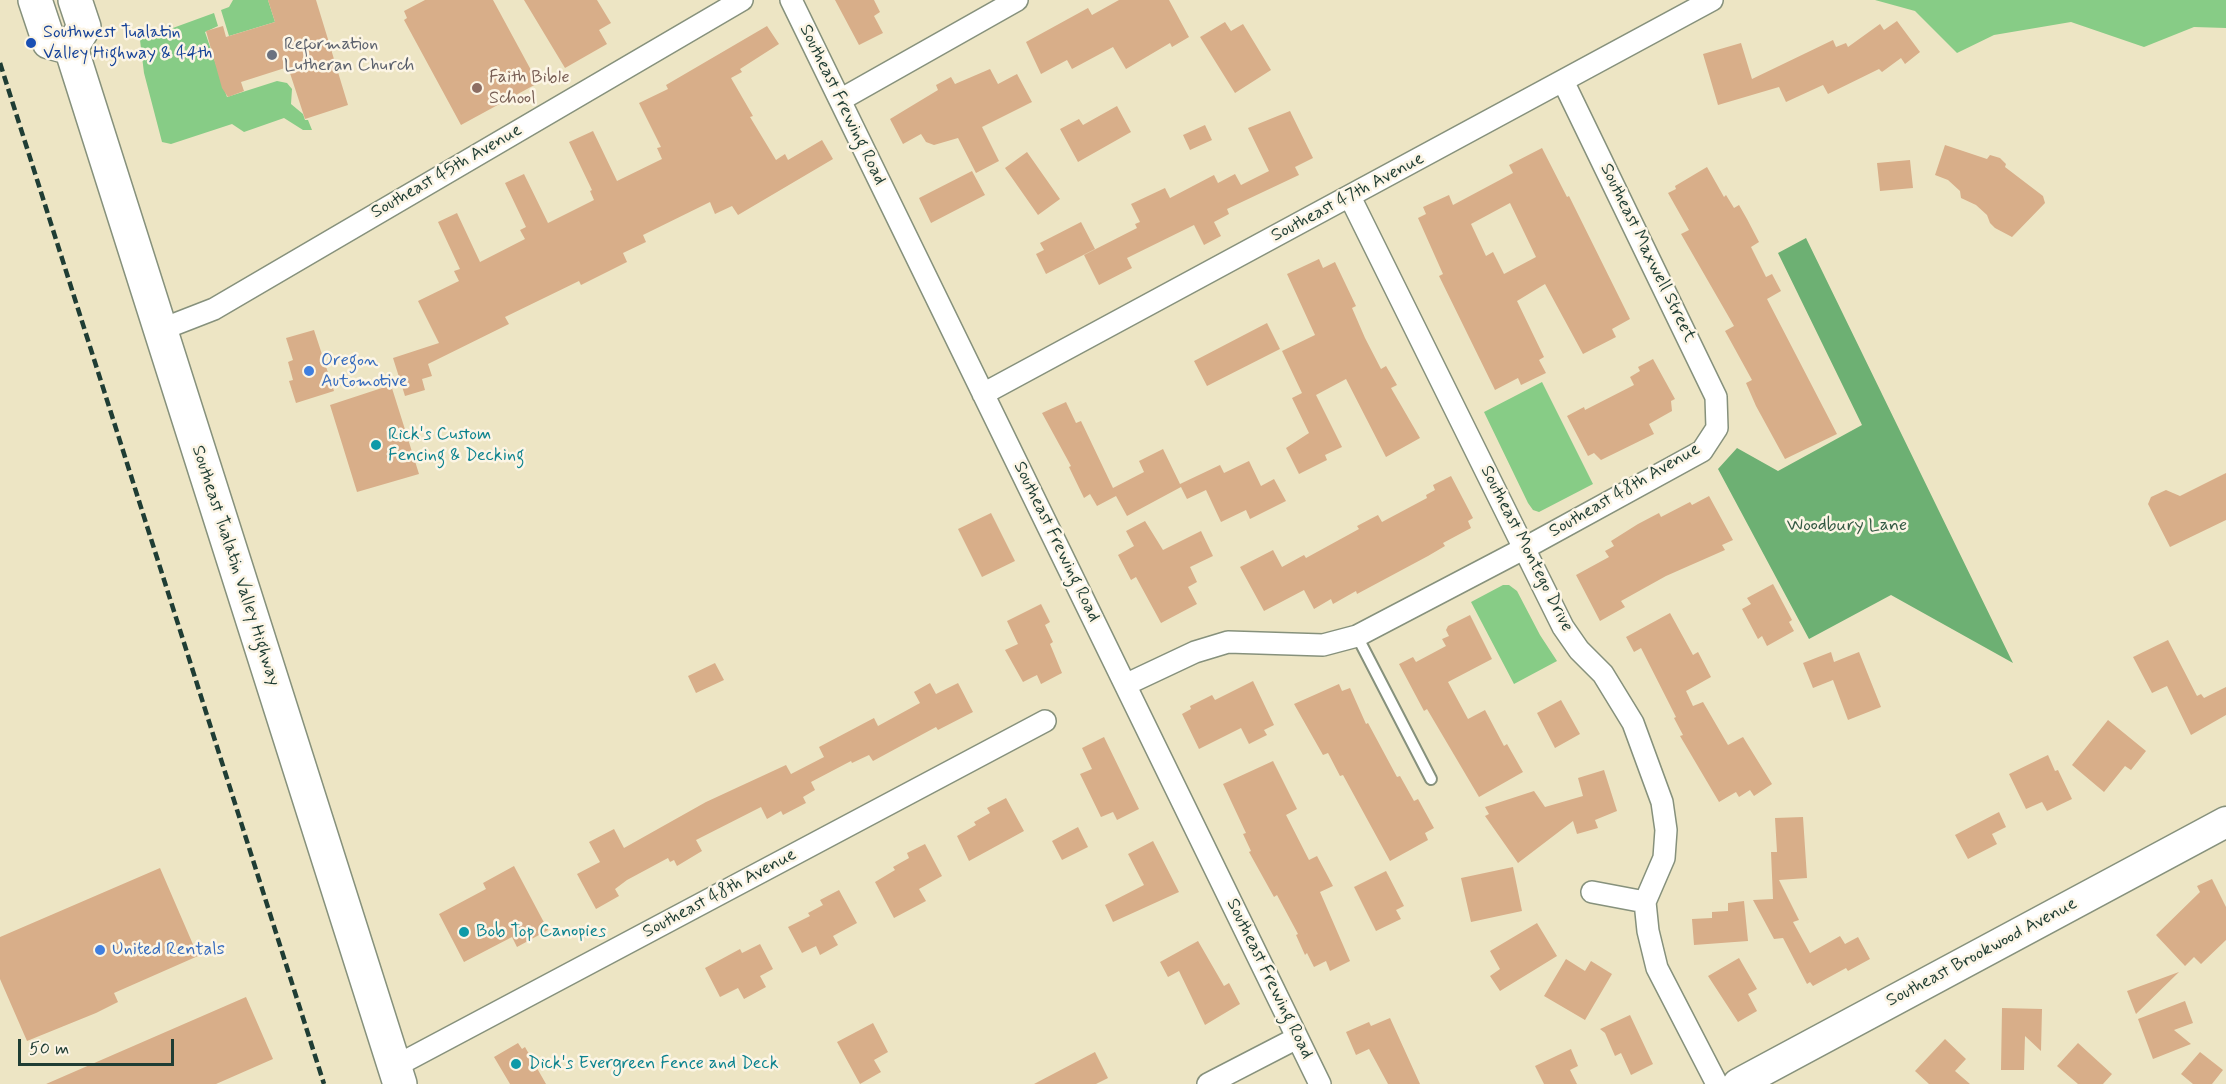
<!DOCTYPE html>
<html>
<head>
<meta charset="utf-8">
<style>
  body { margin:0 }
  #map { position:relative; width:2226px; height:1084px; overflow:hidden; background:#ede5c4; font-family:Mynerve,sans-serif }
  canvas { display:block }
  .scale { position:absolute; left:18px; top:1039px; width:156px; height:27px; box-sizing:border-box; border:3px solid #1f3d34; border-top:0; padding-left:8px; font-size:18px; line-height:21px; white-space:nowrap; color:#1f3d34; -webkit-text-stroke:4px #fcf5e5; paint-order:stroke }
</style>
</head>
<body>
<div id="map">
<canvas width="2226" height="1084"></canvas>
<div class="scale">50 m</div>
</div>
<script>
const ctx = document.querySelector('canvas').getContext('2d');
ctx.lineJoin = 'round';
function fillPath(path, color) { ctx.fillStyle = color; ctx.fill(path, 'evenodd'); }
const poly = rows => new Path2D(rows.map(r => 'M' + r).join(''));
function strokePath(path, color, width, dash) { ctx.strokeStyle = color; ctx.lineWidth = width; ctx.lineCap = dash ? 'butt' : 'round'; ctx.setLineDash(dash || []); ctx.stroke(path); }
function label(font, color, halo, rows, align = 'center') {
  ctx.font = font + ' Mynerve,sans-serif'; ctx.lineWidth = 5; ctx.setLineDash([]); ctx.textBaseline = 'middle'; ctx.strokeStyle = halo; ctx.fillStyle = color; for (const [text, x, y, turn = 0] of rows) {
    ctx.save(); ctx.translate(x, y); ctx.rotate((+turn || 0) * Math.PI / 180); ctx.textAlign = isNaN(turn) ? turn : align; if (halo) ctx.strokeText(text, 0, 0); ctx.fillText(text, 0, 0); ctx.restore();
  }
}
fillPath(poly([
  [233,0,268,0,275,22,229,36,221,10,229,7],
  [1875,0,2226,0,2226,28,2194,27,2144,47,2071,22,1994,35,1957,53,1915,11],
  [214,13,218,26,205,32,227,97,277,81,287,83,292,89,291,104,303,114,305,120,308,120,312,130,303,130,284,118,244,132,232,124,171,144,162,142,144,73,140,40],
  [1542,382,1593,484,1539,512,1533,510,1528,503,1484,412],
  [1503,585,1509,585,1517,591,1540,635,1557,661,1514,684,1471,602]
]), '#87cc86');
fillPath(poly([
  [1806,238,2013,663,1891,595,1809,639,1718,469,1737,448,1778,471,1862,425,1778,253]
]), '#6db073');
fillPath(poly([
  [268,0,316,0,348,105,305,119,288,67,241,82,244,91,228,97,222,88,206,31,223,26,226,37,275,22],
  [425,0,493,0,538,83,461,125,404,20,407,18,404,11],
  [524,0,597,0,611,23,599,30,607,44,565,68],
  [835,0,874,0,880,12,874,16,883,33,859,45],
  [1119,0,1169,0,1189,37,1172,47,1170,43,1126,69,1113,47,1072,69,1067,60,1041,74,1026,42,1088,8,1092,15],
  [1897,21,1920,52,1905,64,1901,58,1882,72,1879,69,1828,94,1823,85,1786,102,1779,87,1718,105,1703,54,1741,43,1752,79,1833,40,1836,47,1846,43,1848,47,1880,24,1884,30],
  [1225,22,1231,31,1243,24,1271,70,1235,93,1200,37],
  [767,26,779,44,740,69,742,72,731,78,753,116,750,117,776,160,785,154,788,160,822,140,833,159,738,215,732,206,715,214,710,202,643,235,646,242,623,253,627,262,581,285,579,281,505,317,509,324,428,364,432,376,422,379,425,390,405,396,393,358,439,343,418,301,459,281,454,271,460,269,438,222,457,213,480,262,525,239,520,230,526,227,505,183,524,174,548,223,594,200,590,191,592,190,569,142,593,131,617,181,662,159,657,148,661,147,639,103,668,89,666,85],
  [990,69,998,84,1017,74,1032,102,982,127,999,161,976,173,958,138,934,145,926,142,921,134,903,144,890,119,938,90,936,85,951,77,955,84],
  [1117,106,1131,132,1078,162,1060,129,1079,119,1083,125],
  [1290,111,1313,158,1295,167,1299,175,1227,209,1229,214,1214,222,1221,236,1204,245,1194,225,1127,258,1132,268,1099,285,1084,255,1137,228,1135,224,1140,222,1131,204,1165,188,1170,198,1214,175,1218,183,1235,174,1241,185,1269,171,1248,128],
  [1205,125,1212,140,1190,150,1183,135],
  [1945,145,1987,159,1990,155,2000,158,2006,164,2005,167,2043,196,2045,203,2012,237,1995,228,1990,223,1987,215,1976,205,1961,198,1960,191,1948,180,1935,175],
  [1542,148,1567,197,1569,196,1630,319,1612,329,1616,337,1583,354,1545,284,1517,301,1544,357,1539,360,1546,373,1521,385,1518,378,1495,390,1439,276,1443,274,1418,218,1426,214,1423,207,1449,195,1453,205,1513,173,1509,165],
  [1510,203,1536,257,1504,274,1493,252,1486,256,1471,224],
  [1027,152,1060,199,1038,215,1005,168],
  [1910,160,1913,188,1880,191,1877,163],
  [1707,167,1724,197,1726,195,1734,208,1739,205,1747,219,1759,242,1751,247,1766,277,1772,274,1781,291,1767,299,1837,434,1785,459,1756,406,1746,383,1752,380,1725,331,1734,326,1681,234,1689,230,1668,193,1676,189,1675,186],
  [972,171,985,195,931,223,919,198],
  [1081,222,1095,249,1046,274,1036,254,1044,250,1040,243],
  [1319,259,1323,268,1335,262,1356,306,1352,308,1365,338,1381,369,1386,366,1397,385,1391,388,1420,438,1386,457,1346,379,1316,395,1342,447,1325,455,1327,460,1299,474,1286,448,1309,433,1292,398,1302,393,1282,351,1315,335,1287,274],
  [1267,323,1280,349,1207,386,1194,361],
  [314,330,334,391,296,403,289,381,293,380,288,362,293,360,286,338],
  [1653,359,1675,399,1671,401,1672,411,1649,424,1654,434,1601,460,1594,453,1588,456,1567,416,1584,407,1585,410,1634,385,1630,377,1640,371,1638,367],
  [391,385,419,474,357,492,330,405],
  [1066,402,1076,423,1081,421,1113,488,1144,472,1139,461,1163,449,1180,484,1220,465,1224,473,1249,461,1261,486,1274,479,1286,501,1250,519,1246,510,1221,522,1206,490,1187,499,1181,487,1127,516,1116,496,1097,506,1090,494,1084,498,1069,467,1071,466,1042,413],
  [2226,473,2226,520,2170,547,2148,504,2151,497,2166,490,2180,496],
  [1451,476,1473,518,1468,521,1471,528,1443,543,1445,546,1428,556,1357,594,1356,591,1333,604,1331,599,1314,609,1304,590,1264,611,1240,567,1273,550,1282,567,1304,555,1306,558,1359,529,1357,526,1378,515,1382,522,1427,498,1426,495,1435,490,1433,485],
  [1709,496,1733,540,1722,545,1725,550,1666,576,1621,601,1625,607,1600,621,1576,575,1609,557,1605,551,1614,546,1611,541,1638,524,1659,513,1661,517,1690,502,1692,505],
  [991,513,1015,561,982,577,958,529],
  [1145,521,1163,550,1201,531,1213,556,1190,567,1197,582,1188,587,1197,604,1161,623,1136,577,1131,580,1118,555,1134,546,1126,531],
  [1773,584,1792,620,1789,622,1794,631,1767,646,1762,636,1758,639,1742,609,1751,604,1747,598],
  [1041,604,1050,622,1045,625,1053,642,1050,644,1062,673,1041,684,1037,675,1023,682,1005,650,1018,644,1007,621],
  [1670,613,1693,655,1698,652,1711,677,1686,691,1693,706,1703,702,1728,745,1743,737,1772,784,1754,796,1750,790,1739,797,1736,792,1719,802,1680,736,1683,735,1674,718,1676,717,1641,648,1634,652,1626,637],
  [1470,615,1492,659,1448,682,1468,719,1485,710,1504,746,1507,744,1523,772,1479,797,1427,709,1424,711,1399,664,1413,657,1416,662,1446,646,1442,639,1449,636,1446,630,1448,626],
  [2168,640,2197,696,2201,694,2204,698,2226,687,2226,715,2191,735,2167,686,2152,693,2133,657],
  [1831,652,1834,662,1859,652,1881,707,1848,720,1833,680,1813,688,1803,663],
  [715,663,724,680,696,693,688,676],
  [1253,681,1274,725,1264,730,1267,735,1249,744,1241,728,1199,749,1182,714,1191,709,1190,706,1212,695,1215,700],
  [930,683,936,694,958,683,973,712,938,730,936,727,873,761,869,755,852,763,851,761,811,782,815,790,803,797,806,803,783,815,781,811,767,819,761,807,696,840,702,851,677,866,674,860,670,862,668,858,627,880,615,889,619,896,596,909,577,874,600,862,589,842,614,829,624,848,706,802,786,765,791,774,824,757,819,747,874,718,878,726,920,703,914,692],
  [1339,684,1342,691,1350,688,1366,724,1368,723,1397,777,1400,776,1414,801,1418,799,1434,828,1425,833,1428,840,1390,861,1343,775,1340,776,1328,753,1323,755,1294,704],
  [1561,700,1580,734,1555,748,1537,713],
  [2108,720,2146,751,2131,770,2125,766,2104,792,2072,765],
  [1104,737,1139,809,1117,820,1113,812,1101,817,1080,774,1092,769,1082,748],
  [2048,755,2055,771,2058,770,2072,799,2047,811,2042,802,2026,809,2009,774],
  [1273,761,1297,809,1286,815,1309,860,1317,856,1333,886,1320,892,1350,961,1330,971,1326,961,1314,967,1307,953,1305,955,1296,935,1298,934,1277,895,1274,897,1249,852,1251,851,1243,834,1246,833,1223,784],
  [1604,770,1617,811,1595,820,1598,828,1577,834,1573,821,1518,863,1485,816,1489,814,1485,807,1534,791,1545,807,1583,796,1578,778],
  [1006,798,1024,831,969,861,957,836,976,825,974,822,990,813,987,808],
  [1999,812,2006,827,1992,834,1997,844,1968,859,1955,835],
  [1803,817,1807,878,1779,880,1799,920,1793,922,1810,953,1840,936,1845,944,1858,937,1870,959,1848,971,1846,968,1813,986,1810,982,1807,984,1783,938,1774,939,1753,900,1773,899,1771,852,1777,852,1775,818],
  [1078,827,1088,847,1062,860,1052,841],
  [1153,841,1179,892,1113,922,1105,905,1144,885,1128,854],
  [925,844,942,876,919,889,926,901,894,918,875,882,895,870,893,867,909,858,907,853],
  [514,866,548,930,517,947,512,937,464,962,439,914,486,889,483,883],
  [1513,867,1522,911,1471,922,1461,878],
  [160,868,198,956,114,993,118,1002,96,1013,27,1041,0,979,0,937],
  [1386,871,1404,906,1396,910,1401,919,1376,931,1354,887],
  [2212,879,2226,907,2226,940,2201,964,2194,957,2185,966,2156,935,2200,892,2197,886],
  [839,890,857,923,833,936,838,945,820,955,816,946,802,953,788,927,810,916,808,913,823,905,820,900],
  [1744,901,1748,941,1694,945,1692,919,1712,918,1712,912,1728,911,1728,903],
  [1537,923,1557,956,1500,991,1490,976,1500,969,1490,951],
  [1198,941,1224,986,1229,983,1240,1004,1205,1025,1179,971,1168,977,1160,962],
  [760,944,773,969,760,976,766,987,744,999,738,988,720,997,705,968,740,949,742,953],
  [1739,958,1757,989,1748,994,1757,1011,1738,1022,1708,976],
  [1566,959,1585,971,1591,961,1612,974,1585,1020,1544,996],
  [2179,972,2136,1014,2127,991],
  [246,997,273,1059,216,1084,46,1084],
  [2185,1001,2193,1023,2174,1030,2191,1044,2153,1059,2138,1019],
  [2002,1008,2042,1009,2041,1051,2025,1036,2024,1070,2001,1070],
  [1630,1015,1653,1064,1631,1075,1621,1053,1615,1056,1605,1033,1600,1029],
  [1390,1018,1420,1084,1388,1084,1369,1049,1356,1055,1346,1032,1369,1022,1371,1026],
  [873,1023,888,1052,874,1060,881,1072,860,1084,837,1042],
  [1945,1039,1966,1059,1955,1071,1970,1084,1929,1084,1915,1071],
  [518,1043,522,1049,525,1047,546,1084,510,1084,494,1057],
  [2078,1043,2112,1074,2103,1084,2078,1084,2057,1066],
  [1571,1049,1578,1066,1570,1070,1577,1084,1544,1084,1535,1066],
  [1095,1052,1108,1078,1096,1084,1034,1084],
  [2200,1052,2223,1070,2212,1084,2193,1084,2181,1074]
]), '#d8ae89');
const service = poly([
  [1357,636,1431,779]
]);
const minor = poly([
  [791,0,1320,1084],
  [840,100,1017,0],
  [1350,197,1563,627,1579,650,1603,674,1633,723,1662,802,1666,830,1664,858,1645,902,1648,931,1657,968,1717,1084],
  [160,330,214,309,742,0],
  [983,394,1712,0],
  [1127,684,1195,652,1228,642,1323,645,1357,636,1525,548,1702,451,1717,428,1716,397,1563,81],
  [1592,892,1645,902],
  [394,1067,1045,721],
  [1208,1084,1297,1038]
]);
const secondary = poly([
  [1738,1084,2226,822]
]);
const primary = poly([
  [35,0,49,42,71,48],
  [75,0,84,27,71,48,400,1084]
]);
strokePath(service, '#86917c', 14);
strokePath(minor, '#86917c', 24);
strokePath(secondary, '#86917c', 33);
strokePath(primary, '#86917c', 36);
strokePath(service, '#fff', 10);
strokePath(minor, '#fff', 21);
strokePath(secondary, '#fff', 30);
strokePath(primary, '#fff', 33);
strokePath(poly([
  [0,63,324,1084]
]), '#1f3d34', 4.5, [9, 4.5]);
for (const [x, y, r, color] of [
  [31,43,6,"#1a4fb4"],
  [272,55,6,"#6b7280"],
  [477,88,6,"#8d6e63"],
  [309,371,6,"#3f7fe0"],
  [376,445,6,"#0f9aa8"],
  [464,932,6,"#0f9aa8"],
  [100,950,6,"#3f7fe0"],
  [516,1064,6,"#0f9aa8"]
]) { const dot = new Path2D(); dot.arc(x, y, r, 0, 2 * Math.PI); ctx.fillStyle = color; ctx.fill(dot); strokePath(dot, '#fcf5e5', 2); }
label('18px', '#164399', '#fcf5e5', [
  ["Southwest Tualatin",43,33],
  ["Valley Highway & 44th",43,54]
], 'left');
label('18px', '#5b616d', '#fcf5e5', [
  ["Reformation",284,45],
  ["Lutheran Church",284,66]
], 'left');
label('18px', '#785e54', '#fcf5e5', [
  ["Faith Bible",489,78],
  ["School",489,99]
], 'left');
label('18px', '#1f3d34', '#fcf5e5', [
  ["Southeast Frewing Road",842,105,64],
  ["Southeast 45th Avenue",447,172,-30],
  ["Southeast 47th Avenue",1348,198,-28],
  ["Southeast Maxwell Street",1647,253,64],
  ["Southeast 48th Avenue",1625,491,-30],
  ["Southeast Frewing Road",1056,542,64],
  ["Southeast Montego Drive",1526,549,63],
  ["Southeast Tualatin Valley Highway",235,566,72],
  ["Southeast 48th Avenue",720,894,-28],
  ["Southeast Brookwood Avenue",1982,953,-28],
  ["Southeast Frewing Road",1269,979,64]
]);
label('18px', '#366cbe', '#fcf5e5', [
  ["Oregon",321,361],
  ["Automotive",321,382],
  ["United Rentals",112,950]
], 'left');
label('18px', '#0d838f', '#fcf5e5', [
  ["Rick's Custom",388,435],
  ["Fencing & Decking",388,456],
  ["Bob Top Canopies",476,932],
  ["Dick's Evergreen Fence and Deck",528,1064]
], 'left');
label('18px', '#345a44', '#fcf5e5', [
  ["Woodbury Lane",1847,526]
]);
</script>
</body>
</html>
